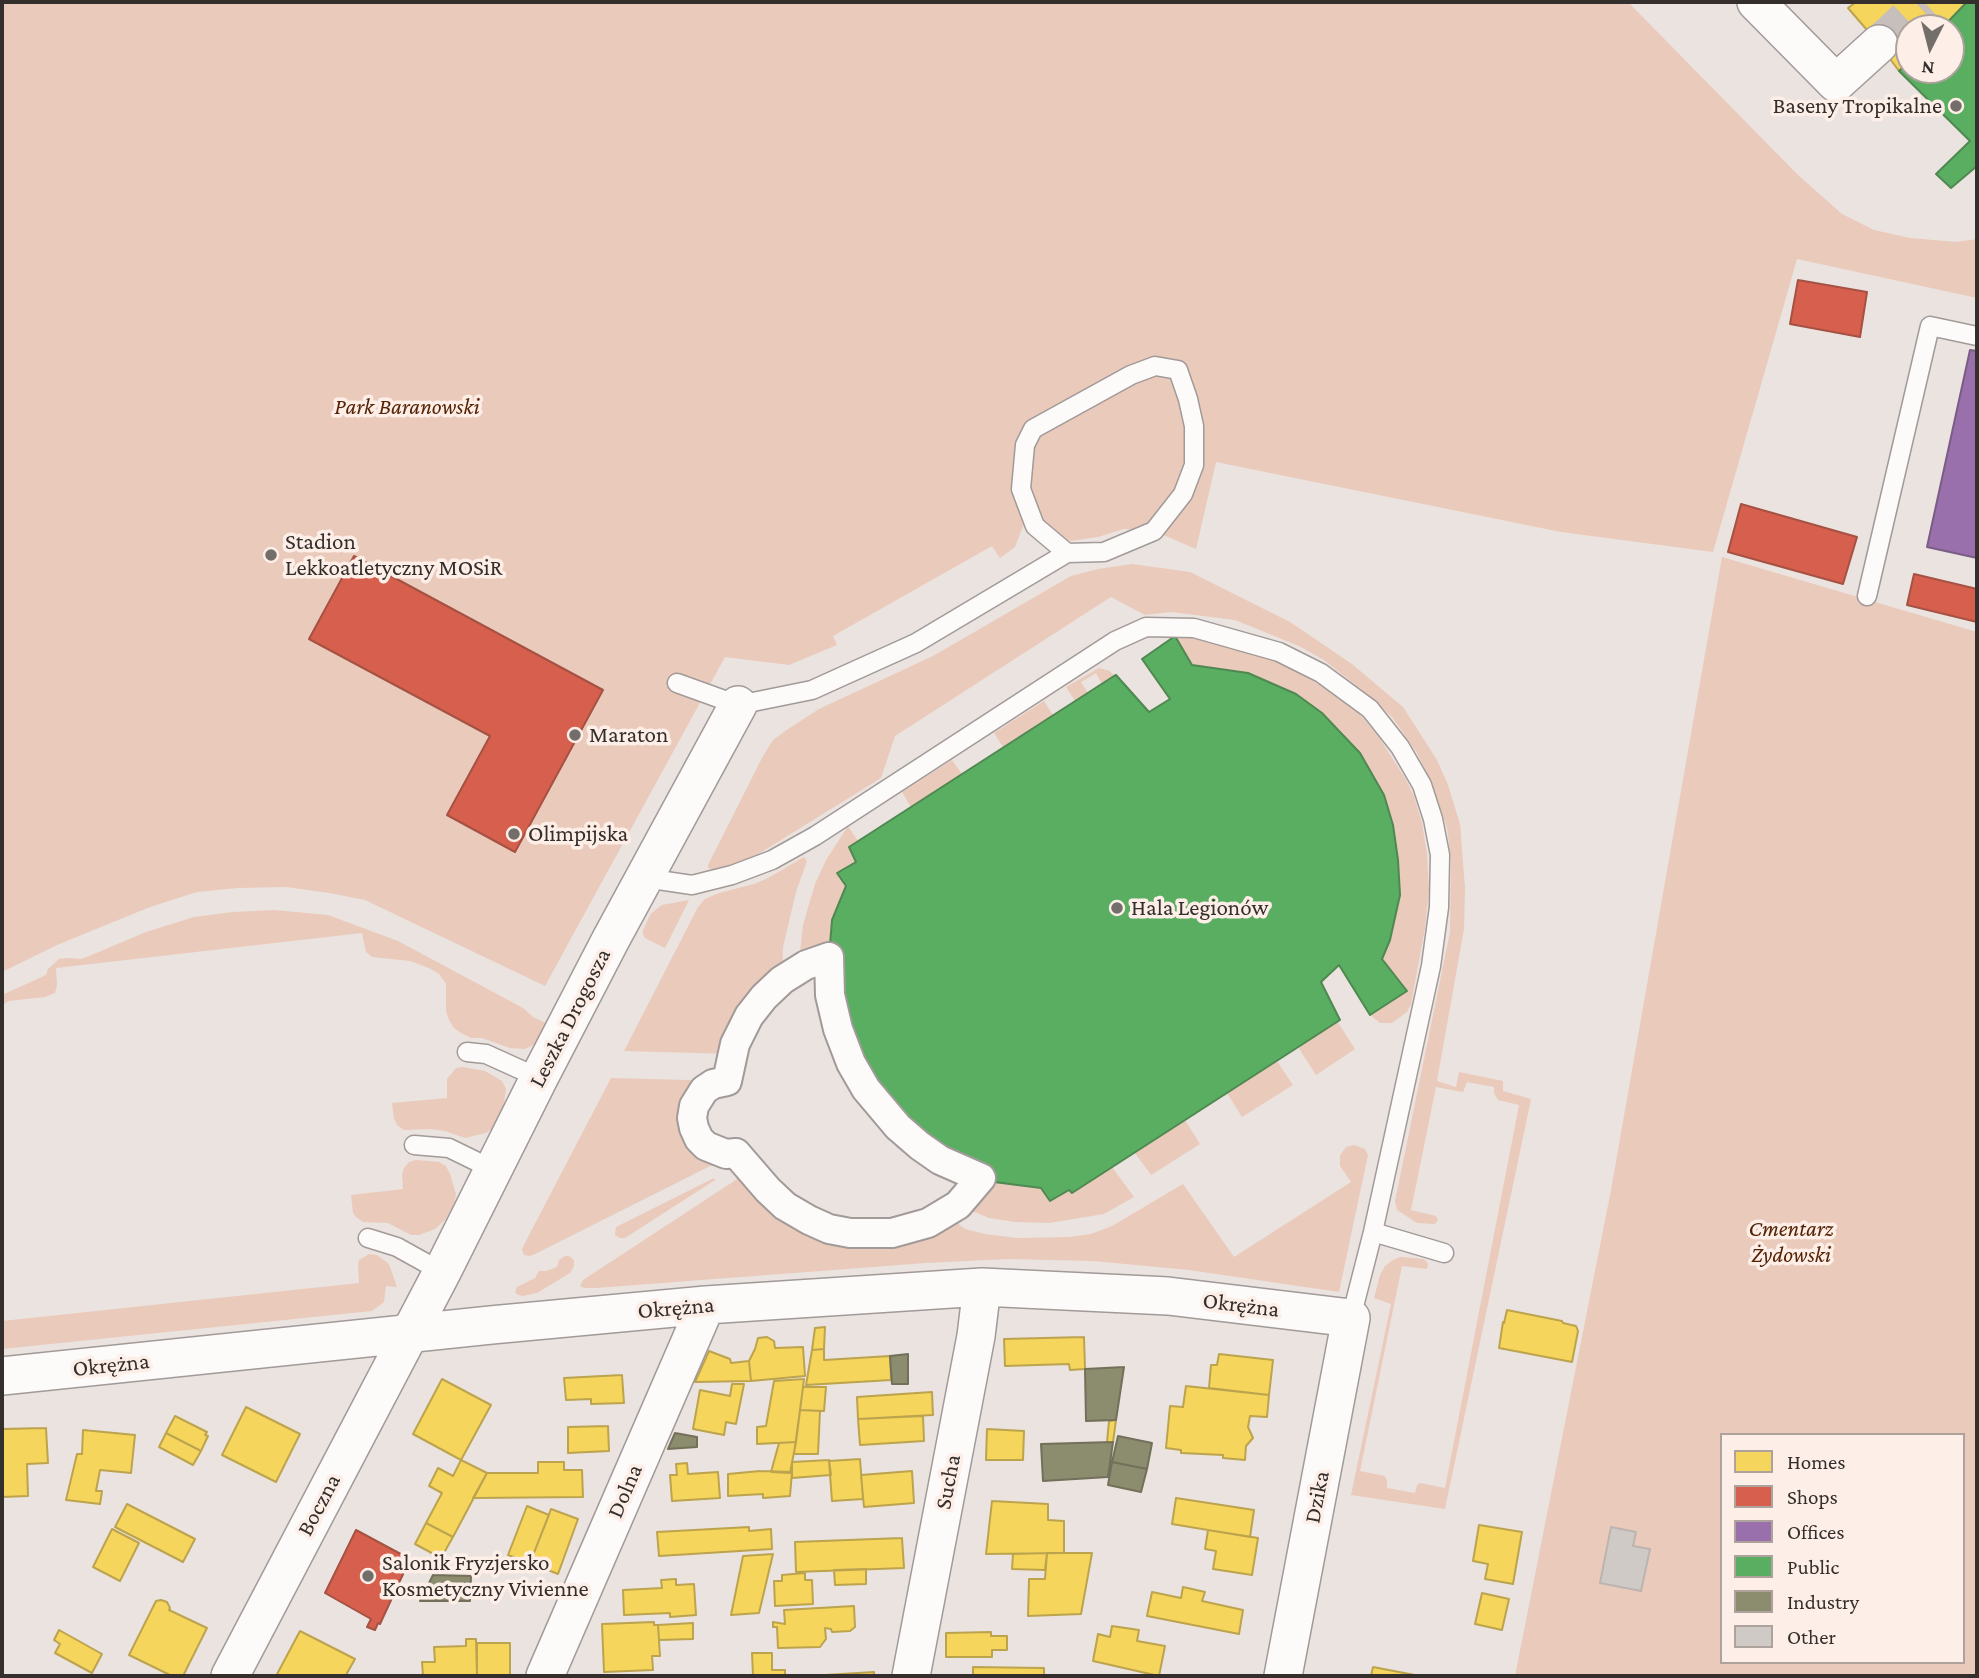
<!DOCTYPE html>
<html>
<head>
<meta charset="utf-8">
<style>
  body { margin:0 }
  #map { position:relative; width:1979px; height:1678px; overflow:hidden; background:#ebe3df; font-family:"Crimson Pro",serif }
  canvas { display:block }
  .frame { position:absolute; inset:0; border:4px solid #342f2c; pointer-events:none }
  .legend { position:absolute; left:1720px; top:1433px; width:245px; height:231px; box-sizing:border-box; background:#fdeee7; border:2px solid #ada29c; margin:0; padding:9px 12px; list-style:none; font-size:21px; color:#342f2c }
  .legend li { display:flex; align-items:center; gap:14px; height:35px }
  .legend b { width:35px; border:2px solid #ada29c }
  .north { position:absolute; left:1895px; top:14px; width:70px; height:70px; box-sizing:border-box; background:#fdeee7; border:2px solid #ada29c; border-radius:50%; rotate:186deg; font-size:19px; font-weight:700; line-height:28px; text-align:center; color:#342f2c }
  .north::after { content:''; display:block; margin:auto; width:24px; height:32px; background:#746e6b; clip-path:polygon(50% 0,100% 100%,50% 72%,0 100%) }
</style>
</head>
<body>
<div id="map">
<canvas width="1979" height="1678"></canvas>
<div class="frame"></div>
<ul class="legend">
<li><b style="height:19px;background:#f6d55c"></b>Homes</li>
<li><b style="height:19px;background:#d6604d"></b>Shops</li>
<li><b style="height:19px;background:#9970ab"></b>Offices</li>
<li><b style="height:19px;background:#5aae61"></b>Public</li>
<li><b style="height:19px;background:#8c8c6e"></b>Industry</li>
<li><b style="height:19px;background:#d0cac7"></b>Other</li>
</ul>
<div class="north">N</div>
</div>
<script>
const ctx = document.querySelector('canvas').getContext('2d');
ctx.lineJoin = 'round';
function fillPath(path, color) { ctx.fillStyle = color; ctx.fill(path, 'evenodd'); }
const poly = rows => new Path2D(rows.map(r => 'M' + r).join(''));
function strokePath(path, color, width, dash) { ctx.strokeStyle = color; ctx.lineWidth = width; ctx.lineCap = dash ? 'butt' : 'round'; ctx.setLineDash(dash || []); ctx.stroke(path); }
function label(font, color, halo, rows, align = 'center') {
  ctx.font = font + ' "Crimson Pro",serif'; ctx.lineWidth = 7; ctx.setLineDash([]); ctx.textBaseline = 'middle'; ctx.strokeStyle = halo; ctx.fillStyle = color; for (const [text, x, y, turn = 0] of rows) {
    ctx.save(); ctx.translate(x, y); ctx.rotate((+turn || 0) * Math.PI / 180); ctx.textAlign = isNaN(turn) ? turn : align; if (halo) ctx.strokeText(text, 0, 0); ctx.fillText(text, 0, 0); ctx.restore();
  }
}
fillPath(poly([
  [2,2,1628,2,1798,175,1842,214,1874,230,1910,238,1956,242,1977,239,1977,298,1797,259,1713,552,1561,532,1216,462,1196,549,1154,531,1124,529,1098,537,1070,541,1040,521,1023,526,1015,547,1000,558,992,546,833,636,837,645,789,665,725,657,545,986,365,900,329,893,286,887,238,888,197,892,150,907,57,945,2,972],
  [1722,557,1977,632,1977,1676,1515,1676,1611,1190],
  [1722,1435,1963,1435,1963,1662,1722,1662],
  [1132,564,1190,572,1290,622,1352,664,1403,707,1437,760,1448,785,1460,824,1465,888,1464,929,1437,1081,1456,1087,1459,1072,1503,1081,1503,1091,1531,1099,1445,1509,1351,1495,1391,1304,1374,1298,1380,1275,1385,1266,1393,1260,1400,1257,1414,1258,1424,1259,1428,1264,1427,1269,1402,1266,1360,1471,1385,1476,1387,1481,1387,1488,1415,1493,1417,1485,1420,1483,1445,1488,1519,1105,1498,1100,1494,1093,1494,1087,1467,1082,1463,1092,1436,1087,1411,1210,1436,1216,1438,1220,1435,1224,1417,1223,1397,1210,1395,1201,1450,932,1451,861,1447,828,1435,792,1417,753,1392,717,1368,695,1324,660,1299,646,1235,620,1171,612,1145,615,1111,597,895,736,881,778,752,858,714,870,708,868,708,865,763,756,773,740,788,729,819,709,933,656,1071,576,1098,569],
  [1175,636,1199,639,1240,647,1293,669,1333,693,1358,712,1378,736,1405,778,1414,796,1422,823,1427,854,1429,890,1425,928,1411,1004,1407,1012,1392,1023,1380,1023,1370,1015,1382,959,1390,940,1400,895,1398,860,1393,825,1384,795,1371,771,1360,753,1341,731,1322,713,1296,694,1248,673,1192,665],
  [1099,668,1110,671,1114,676,1102,684,1096,673,1081,682,1088,693,1075,701,1066,687],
  [1044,701,1053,715,1003,747,994,733],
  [952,760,962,774,911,807,902,792],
  [848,826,858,841,849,847,856,862,837,873,846,886,832,920,829,957,798,970,803,925,815,884,826,860],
  [804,857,807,861,796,892,783,947,782,980,733,1054,624,1051,698,907,705,899,719,893,754,884,768,878],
  [689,900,665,948,645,938,643,935,643,930,650,915,654,911,662,905],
  [274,910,328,915,398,941,523,1008,533,1017,548,1024,538,1043,525,1049,510,1048,482,1038,471,1038,461,1033,454,1028,449,1020,446,1011,446,984,439,974,429,968,410,961,372,957,366,952,362,933,56,968,57,985,55,993,45,997,9,1001,2,1005,2,995,46,975,48,969,59,959,68,958,82,959,146,932,194,917,233,912],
  [1337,1021,1355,1049,1316,1075,1298,1047],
  [1277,1061,1293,1085,1242,1117,1227,1093],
  [463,1067,485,1071,502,1081,506,1089,503,1110,494,1127,486,1133,465,1138,445,1131,430,1129,404,1130,398,1126,394,1119,392,1103,447,1098,447,1079,456,1068],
  [611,1078,727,1081,692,1118,736,1153,539,1252,530,1256,524,1255,522,1249,527,1239],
  [1185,1120,1200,1144,1151,1175,1135,1153],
  [1354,1145,1365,1149,1368,1155,1339,1292,1189,1270,1093,1261,1008,1259,926,1263,596,1288,584,1288,580,1286,583,1280,751,1170,829,1229,944,1213,965,1229,985,1234,1017,1238,1069,1237,1091,1234,1112,1226,1183,1184,1234,1257,1351,1182,1340,1166,1340,1155,1346,1147],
  [416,1160,439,1162,446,1166,450,1174,456,1194,454,1204,445,1220,435,1229,419,1235,411,1235,388,1223,363,1222,356,1217,353,1213,351,1195,403,1189,402,1175,404,1168,409,1162],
  [1112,1167,1134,1197,1104,1214,1049,1223,1015,1222,989,1218,958,1205,994,1182,1041,1188,1050,1201,1069,1190,1072,1193],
  [714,1178,715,1180,625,1238,620,1238,615,1235,616,1227],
  [369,1254,377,1255,389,1264,397,1287,386,1286,384,1302,372,1311,2,1349,2,1321,359,1283,358,1266,359,1260],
  [565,1256,569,1256,574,1260,574,1266,570,1273,537,1293,523,1296,518,1295,515,1292,517,1287,535,1278,539,1271,546,1271,557,1267,559,1260]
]), '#eacabb');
const homes = poly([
  [1856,2,1967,2,1942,28,1909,28,1909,62,1899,71,1879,44,1848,8,1856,2],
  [1507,1310,1562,1321,1563,1323,1576,1326,1578,1331,1572,1362,1499,1348,1503,1322,1504,1323,1507,1310],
  [825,1327,824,1349,812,1350,815,1328,825,1327],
  [767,1337,774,1341,775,1348,803,1347,805,1376,751,1381,749,1361,755,1349,758,1338,767,1337],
  [1084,1337,1085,1369,1070,1370,1069,1364,1005,1366,1004,1339,1084,1337],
  [824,1349,824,1360,890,1356,891,1380,806,1385,812,1350,824,1349],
  [709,1351,730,1359,731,1363,749,1361,751,1381,695,1382,709,1351],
  [1219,1354,1273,1360,1269,1395,1209,1388,1211,1365,1217,1365,1219,1354],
  [622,1375,624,1403,591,1404,591,1399,566,1400,564,1378,622,1375],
  [442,1379,491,1405,461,1460,413,1434,442,1379],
  [804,1379,796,1442,757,1444,757,1427,766,1426,774,1381,804,1379],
  [732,1384,744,1384,736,1424,726,1422,724,1435,693,1429,700,1390,730,1396,732,1384],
  [1186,1386,1269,1395,1267,1417,1250,1416,1248,1427,1253,1438,1246,1446,1245,1460,1223,1458,1223,1455,1181,1453,1181,1450,1166,1448,1170,1406,1183,1407,1186,1386],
  [803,1387,826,1387,824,1411,800,1410,803,1387],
  [932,1392,933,1415,858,1419,857,1397,932,1392],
  [246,1407,300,1434,276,1482,222,1455,246,1407],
  [800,1410,820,1411,818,1454,794,1454,800,1410],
  [175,1416,207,1432,205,1435,208,1436,201,1451,166,1433,175,1416],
  [923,1416,924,1441,860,1445,858,1419,923,1416],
  [1116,1420,1113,1442,1107,1442,1109,1421,1116,1420],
  [608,1426,609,1451,568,1453,568,1427,608,1426],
  [46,1428,48,1463,27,1464,28,1496,2,1497,2,1429,46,1428],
  [987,1429,1024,1431,1023,1460,986,1460,987,1429],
  [83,1430,135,1435,131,1473,100,1470,96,1491,102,1491,100,1504,66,1500,77,1454,82,1454,83,1430],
  [166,1433,201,1451,193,1465,159,1447,166,1433],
  [796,1442,790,1473,771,1472,779,1443,796,1442],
  [860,1459,863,1499,832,1501,829,1461,860,1459],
  [461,1460,487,1473,453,1537,426,1523,442,1493,429,1486,438,1468,453,1476,461,1460],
  [829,1460,831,1475,792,1478,792,1462,829,1460],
  [538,1462,564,1462,564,1470,582,1470,583,1497,473,1498,487,1473,538,1473,538,1462],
  [687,1463,688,1474,718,1472,720,1498,672,1501,670,1475,677,1475,676,1464,687,1463],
  [760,1471,792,1472,790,1496,763,1498,763,1494,728,1496,728,1474,760,1471],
  [912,1471,914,1503,864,1507,861,1475,912,1471],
  [1176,1498,1254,1510,1250,1537,1172,1524,1176,1498],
  [992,1501,1048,1504,1048,1520,1064,1521,1064,1553,986,1554,992,1501],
  [127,1504,195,1539,183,1562,115,1527,127,1504],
  [527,1506,549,1515,530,1563,508,1555,527,1506],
  [551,1509,578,1519,558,1574,530,1563,551,1509],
  [426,1523,453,1537,441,1558,415,1544,426,1523],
  [1479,1525,1522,1532,1513,1584,1485,1579,1488,1564,1473,1561,1479,1525],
  [749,1527,749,1531,771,1529,772,1549,659,1556,657,1532,749,1527],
  [112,1529,139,1543,120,1581,93,1567,112,1529],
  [1208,1530,1258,1538,1252,1575,1213,1569,1216,1551,1205,1549,1208,1530],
  [902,1538,904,1568,796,1572,795,1542,902,1538],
  [1047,1553,1045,1570,1012,1569,1013,1554,1047,1553],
  [1047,1553,1092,1553,1081,1614,1028,1616,1029,1579,1045,1579,1047,1553],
  [773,1554,759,1613,731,1615,743,1556,773,1554],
  [866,1569,866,1584,835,1585,834,1570,866,1569],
  [805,1573,805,1580,812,1580,813,1604,775,1606,774,1581,782,1581,782,1575,805,1573],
  [676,1579,676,1585,694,1584,696,1615,670,1617,670,1613,624,1615,623,1590,662,1588,661,1580,676,1579],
  [1183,1587,1205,1592,1202,1601,1243,1610,1239,1634,1147,1616,1152,1592,1181,1598,1183,1587],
  [1482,1593,1509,1599,1502,1630,1475,1624,1482,1593],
  [161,1600,167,1602,170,1608,169,1610,207,1628,183,1676,172,1676,129,1655,156,1601,161,1600],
  [854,1606,855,1627,850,1631,832,1632,831,1629,825,1628,826,1639,820,1647,778,1648,777,1627,773,1627,773,1622,785,1624,784,1610,854,1606],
  [654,1622,654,1625,658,1625,660,1656,652,1656,653,1670,604,1672,602,1624,654,1622],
  [693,1623,693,1639,659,1640,658,1625,693,1623],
  [1112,1626,1139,1630,1137,1641,1165,1646,1159,1676,1093,1661,1098,1634,1110,1637,1112,1626],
  [59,1630,102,1654,92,1673,55,1653,60,1644,54,1640,59,1630],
  [300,1631,355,1659,346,1675,348,1676,276,1676,300,1631],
  [991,1632,991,1636,1007,1636,1007,1650,992,1650,992,1657,946,1657,946,1633,991,1632],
  [466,1639,476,1639,477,1676,423,1676,422,1662,435,1662,434,1647,466,1646,466,1639],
  [477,1643,510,1643,510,1675,477,1676,477,1643],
  [752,1653,772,1653,772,1670,785,1670,785,1676,753,1676,752,1653],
  [973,1667,1044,1668,1044,1676,973,1676,973,1667],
  [1373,1667,1420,1676,1371,1676,1373,1667],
  [874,1672,874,1676,809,1676,874,1672]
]);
fillPath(homes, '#f6d55c');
strokePath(homes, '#bca34e', 2);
const shops = poly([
  [1798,280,1867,292,1860,337,1790,324,1798,280],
  [1741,504,1857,537,1843,584,1728,552,1741,504],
  [354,556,603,690,515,852,447,815,490,736,309,639,354,556],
  [1914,574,1977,589,1977,622,1907,605,1914,574],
  [356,1530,410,1559,380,1624,378,1623,375,1630,367,1627,371,1619,325,1593,356,1530]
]);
fillPath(shops, '#d6604d');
strokePath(shops, '#a55143', 2);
const offices = poly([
  [1970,350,1977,351,1977,558,1927,547,1970,350]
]);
fillPath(offices, '#9970ab');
strokePath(offices, '#7b5c85', 2);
const public = poly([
  [1967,2,1977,2,1977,166,1951,188,1936,174,1970,141,1899,71,1909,62,1909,70,1951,70,1951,28,1942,28,1967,2],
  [1175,636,1192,665,1248,673,1296,694,1322,713,1360,753,1384,795,1393,825,1398,860,1400,895,1390,940,1382,959,1407,991,1370,1015,1339,965,1321,982,1340,1020,1072,1193,1069,1190,1050,1201,1041,1188,994,1182,898,1127,830,995,829,957,832,920,846,886,837,873,856,862,849,847,1114,676,1116,675,1149,712,1170,699,1142,659,1175,636]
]);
fillPath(public, '#5aae61');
strokePath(public, '#4f8851', 2);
const industry = poly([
  [908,1354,908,1384,892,1384,890,1356,908,1354],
  [1124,1367,1116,1420,1086,1421,1085,1369,1124,1367],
  [675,1433,697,1437,697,1447,668,1449,675,1433],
  [1118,1436,1152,1443,1147,1469,1112,1462,1118,1436],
  [1113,1442,1108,1477,1043,1481,1041,1444,1113,1442],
  [1112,1462,1147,1469,1141,1492,1108,1485,1112,1462],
  [433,1575,471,1576,470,1601,420,1601,433,1575]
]);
fillPath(industry, '#8c8c6e');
strokePath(industry, '#72705a', 2);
const building = poly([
  [1611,1527,1636,1532,1633,1546,1650,1549,1641,1591,1600,1583,1611,1527]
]);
fillPath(building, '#d0cac7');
strokePath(building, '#bbb4b1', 2);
strokePath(poly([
  [1879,44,1924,2]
]), '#c6bfbb', 37, [37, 18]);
const service = poly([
  [1867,596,1930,326,1977,336],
  [677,683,738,705,812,690,916,643,1067,553,1104,552,1154,531,1183,494,1194,465,1194,426,1188,399,1178,370,1155,366,1131,375,1033,429,1025,445,1021,489,1035,526,1067,553],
  [645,878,692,885,732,875,772,860,815,836,1115,641,1146,627,1194,628,1279,652,1321,673,1370,709,1400,747,1422,785,1433,819,1440,855,1439,907,1431,966,1373,1232,1351,1318],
  [467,1052,486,1054,539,1078],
  [414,1145,449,1148,494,1170],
  [1373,1232,1444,1253],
  [368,1238,397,1247,442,1272]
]);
const pedestrian = poly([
  [829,957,830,995,838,1029,851,1063,866,1089,898,1127,920,1146,940,1160,981,1178,958,1205,928,1223,892,1233,850,1233,829,1229,809,1220,785,1206,768,1190,736,1153,726,1154,706,1146,699,1139,694,1128,692,1118,694,1106,704,1090,713,1084,727,1081,735,1044,749,1016,764,997,782,980,806,965,829,957]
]);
const minor = poly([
  [1756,2,1836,83,1879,44],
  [2,1376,491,1325,706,1305,982,1287,1168,1296,1351,1318,1283,1676],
  [230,1676,442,1272,539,1078,611,939,738,705],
  [545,1676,706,1305],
  [911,1676,976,1336,982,1287]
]);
strokePath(service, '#a19a98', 21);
strokePath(pedestrian, '#a19a98', 32);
strokePath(minor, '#a19a98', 40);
strokePath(service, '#fcfbfa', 18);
strokePath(pedestrian, '#fcfbfa', 28);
strokePath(minor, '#fcfbfa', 37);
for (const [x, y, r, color] of [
  [1956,106,7,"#746e6b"],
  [271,555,7,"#746e6b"],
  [575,735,7,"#746e6b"],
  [514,834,7,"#746e6b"],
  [1117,908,7,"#746e6b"],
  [368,1576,7,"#746e6b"]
]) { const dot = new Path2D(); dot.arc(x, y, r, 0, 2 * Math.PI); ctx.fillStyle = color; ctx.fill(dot); strokePath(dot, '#fdeee7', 2.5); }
label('23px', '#342f2c', '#fdeee7', [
  ["Baseny Tropikalne",1942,106,"right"],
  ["Stadion",285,542],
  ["Lekkoatletyczny MOSiR",285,568],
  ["Maraton",589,735],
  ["Olimpijska",528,834],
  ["Hala Legionów",1131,908],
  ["Salonik Fryzjersko",382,1563],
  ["Kosmetyczny Vivienne",382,1589]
], 'left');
label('italic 23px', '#552304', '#fdeee7', [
  ["Park Baranowski",407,407],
  ["Cmentarz",1791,1229],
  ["Żydowski",1791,1255]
]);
label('23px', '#342f2c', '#fdeee7', [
  ["Leszka Drogosza",570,1018,-63],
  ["Okrężna",1241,1305,7],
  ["Okrężna",676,1308,-5],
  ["Okrężna",111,1365,-6],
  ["Sucha",948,1482,-79],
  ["Dolna",625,1491,-67],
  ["Dzika",1317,1497,-79],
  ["Boczna",319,1505,-62]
]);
</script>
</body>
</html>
